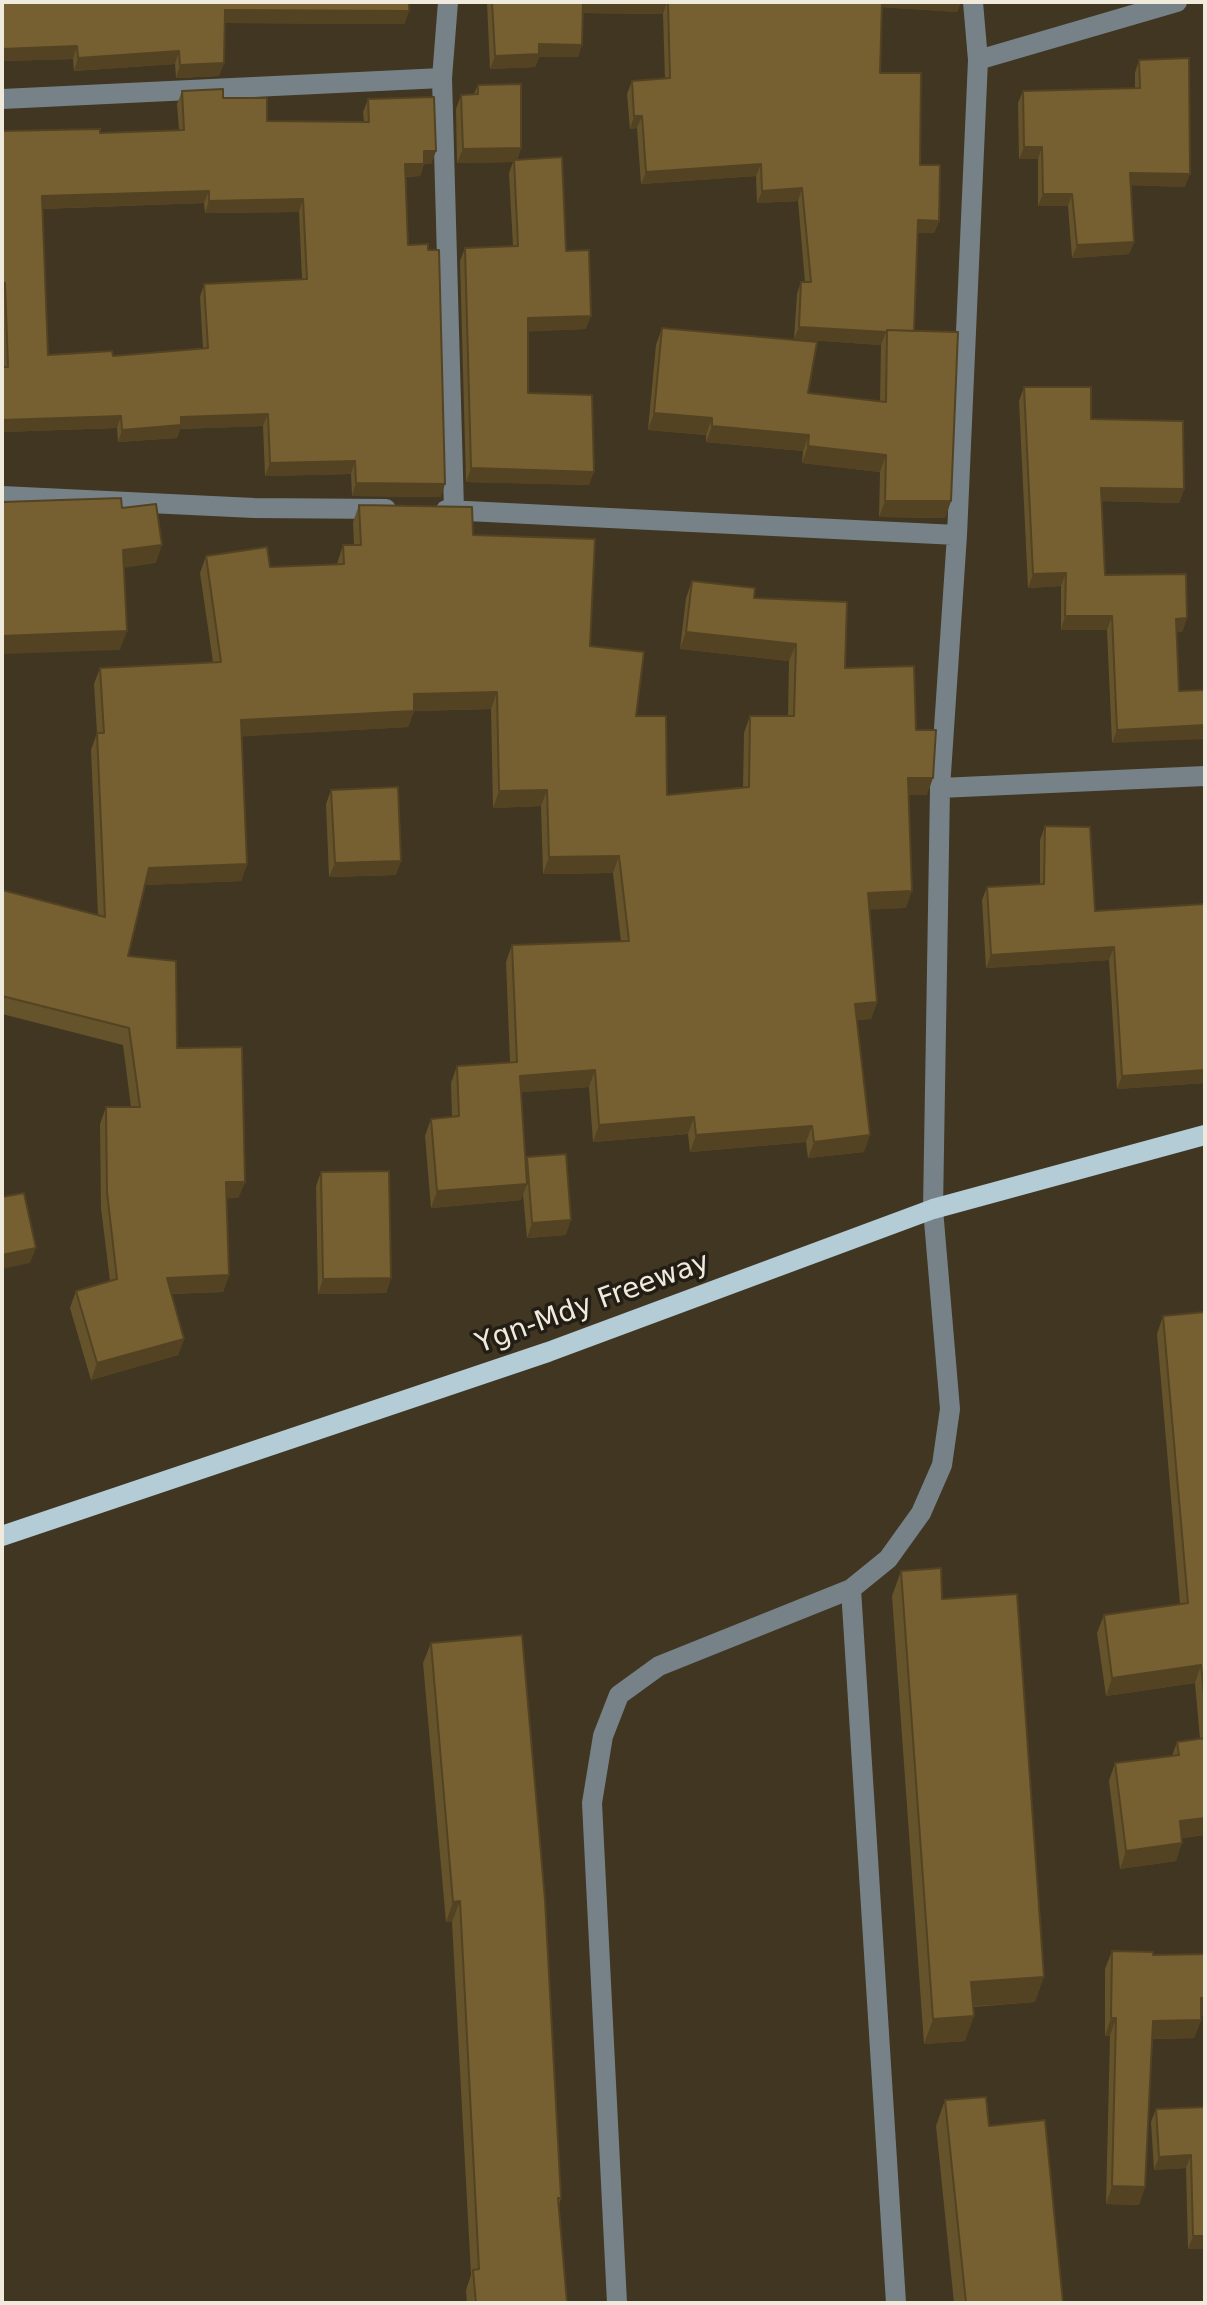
<!DOCTYPE html>
<html>
<head>
<meta charset="utf-8">
<style>
  body { margin:0 }
  #map { position:relative; width:1207px; height:2305px; overflow:hidden; background:#403622; font-family:"DejaVu Sans",sans-serif }
  canvas { display:block }
  .frame { position:absolute; inset:0; border:4px solid #f0eadd; pointer-events:none }
</style>
</head>
<body>
<div id="map">
<canvas width="1207" height="2305"></canvas>
<div class="frame"></div>
</div>
<script>
const ctx = document.querySelector('canvas').getContext('2d');
ctx.lineJoin = 'round';
const poly = rows => new Path2D(rows.map(r => 'M' + r).join(''));
function strokePath(path, color, width, dash) { ctx.strokeStyle = color; ctx.lineWidth = width; ctx.lineCap = dash ? 'butt' : 'round'; ctx.setLineDash(dash || []); ctx.stroke(path); }
function fillPath(path, color) { ctx.fillStyle = color; ctx.fill(path, 'evenodd'); }
function label(font, color, halo, rows, align = 'center') {
  ctx.font = font + ' "DejaVu Sans",sans-serif'; ctx.lineWidth = 7; ctx.setLineDash([]); ctx.textBaseline = 'middle'; ctx.strokeStyle = halo; ctx.fillStyle = color; for (const [text, x, y, turn = 0] of rows) {
    ctx.save(); ctx.translate(x, y); ctx.rotate((+turn || 0) * Math.PI / 180); ctx.textAlign = isNaN(turn) ? turn : align; if (halo) ctx.strokeText(text, 0, 0); ctx.fillText(text, 0, 0); ctx.restore();
  }
}
strokePath(poly([
  [448,2,442,78,454,510],
  [978,60,1177,2],
  [2,99,442,78],
  [2,496,254,508,386,509],
  [446,510,957,535],
  [940,788,1205,776],
  [851,1589,896,2303],
  [617,2303,592,1803,603,1736,619,1695,659,1666,851,1589,888,1559,921,1513,942,1465,950,1409,933,1209,940,788,957,535,978,60,973,2]
]), '#768287', 20);
strokePath(poly([
  [2,1536,548,1352,933,1209,1205,1135]
]), '#b3ccd6', 20);
fillPath(poly([
  [2,2,409,11,404,24,225,23,224,63,219,76,176,78,175,64,74,71,73,59,2,61],
  [487,2,961,2,957,12,882,7,880,73,920,165,939,221,934,233,917,233,914,331,951,501,945,518,879,517,880,472,802,463,803,451,706,442,706,435,648,430,656,345,662,328,808,393,880,401,881,345,794,339,797,294,801,282,805,282,798,201,757,203,756,176,641,184,637,128,630,129,627,94,632,81,665,79,663,14,583,13,578,57,539,57,535,67,490,69],
  [1139,60,1185,187,1130,185,1134,242,1129,254,1072,258,1068,206,1038,206,1038,159,1019,159,1018,103,1023,91,1135,88,1135,73],
  [478,85,521,148,517,160,566,251,586,329,528,331,528,393,589,485,466,482,460,261,465,248,513,246,509,173,513,162,457,163,456,109,461,95,474,94],
  [182,91,223,98,267,121,364,122,363,112,368,99,436,151,431,164,424,164,420,176,406,177,408,245,441,497,352,496,351,474,265,476,263,426,180,429,177,438,118,442,117,428,2,432,2,131,100,133,179,130,177,104],
  [204,203,205,213,299,212,302,279,204,284,200,297,203,349,113,356,48,355,42,209],
  [1024,387,1091,419,1184,489,1179,503,1102,501,1105,575,1187,618,1182,632,1177,632,1112,743,1107,630,1061,630,1061,586,1028,588,1019,401],
  [359,505,473,535,590,646,636,716,667,795,743,787,744,733,750,716,788,716,789,661,680,649,686,598,692,581,754,598,845,668,916,730,927,795,909,795,906,908,869,909,877,1002,871,1019,857,1020,864,1152,808,1158,806,1142,690,1152,688,1134,593,1142,589,1087,521,1092,526,1160,527,1157,566,1235,527,1238,523,1194,521,1200,431,1208,425,1136,431,1119,452,1117,451,1083,457,1066,510,1062,506,962,512,945,621,942,613,873,543,874,541,806,493,808,491,709,414,711,408,727,241,736,247,864,241,881,145,885,128,956,177,1048,245,1182,238,1198,226,1198,229,1275,223,1292,172,1294,184,1339,178,1355,91,1380,70,1308,76,1291,110,1281,101,1208,100,1124,106,1107,131,1107,123,1045,2,1014,2,890,98,915,91,750,97,733,94,684,100,668,213,662,200,573,206,556,270,567,337,564,343,545,354,545,353,522],
  [331,790,396,875,329,877,326,804],
  [1045,826,1095,911,1205,904,1205,1083,1117,1089,1109,960,986,968,982,900,987,887,1040,884,1040,840],
  [321,1172,391,1278,386,1293,318,1294,316,1186],
  [1205,1312,1205,1835,1182,1838,1176,1861,1120,1869,1109,1781,1115,1763,1172,1756,1177,1742,1200,1739,1195,1683,1106,1696,1097,1633,1104,1615,1180,1604,1157,1334,1163,1316],
  [901,1571,942,1599,1035,2002,973,2007,965,2041,924,2044,892,1596],
  [431,1643,561,2198,559,2205,567,2303,467,2303,466,2290,471,2275,452,1922,446,1922,423,1663],
  [1112,1951,1153,1955,1201,2016,1201,2020,1194,2038,1152,2039,1145,2187,1139,2205,1106,2204,1110,2036,1105,2036,1105,1969],
  [945,2100,989,2126,1063,2303,954,2303,936,2126],
  [1205,2107,1205,2249,1188,2249,1186,2168,1154,2170,1151,2122,1156,2109]
]), '#65532b');
fillPath(poly([
  [582,2,667,2,663,14,578,13],
  [879,2,961,2,957,12,877,7],
  [225,10,409,11,404,24,220,23],
  [539,44,582,45,578,57,539,57,535,67,490,69,495,56],
  [77,46,73,59,2,61,2,49],
  [179,51,175,64,74,71,78,58],
  [224,63,219,76,176,78,180,65],
  [634,116,642,116,637,128,630,129],
  [1024,147,1042,147,1038,159,1019,159],
  [521,148,516,162,514,160,513,162,457,163,463,149],
  [424,151,436,151,431,164,419,164],
  [405,164,424,164,420,176,401,177],
  [761,164,756,176,641,184,646,172],
  [1130,173,1190,174,1185,187,1125,185],
  [802,188,798,201,757,203,762,191],
  [209,191,204,203,37,209,42,196],
  [1043,194,1072,194,1068,206,1038,206],
  [303,199,299,212,205,213,209,201],
  [918,220,939,221,934,233,913,233],
  [1134,242,1129,254,1072,258,1077,245],
  [591,316,586,329,523,332,528,318],
  [799,327,886,332,881,345,794,339],
  [654,413,712,418,706,435,648,430],
  [268,414,263,426,180,429,177,438,118,442,122,430,181,417],
  [121,416,117,428,2,432,2,420],
  [712,426,809,435,803,451,706,442],
  [808,446,886,455,880,472,802,463],
  [355,461,351,474,265,476,270,463],
  [471,468,594,472,589,485,466,482],
  [356,483,445,484,441,497,352,496],
  [1101,488,1184,489,1179,503,1096,501],
  [885,501,951,501,945,518,879,517],
  [162,545,156,563,117,569,123,550],
  [1066,573,1061,586,1028,588,1033,574],
  [1065,616,1112,616,1107,630,1061,630],
  [1187,618,1182,632,1171,632,1176,619],
  [127,631,120,650,2,654,2,636],
  [686,632,796,644,789,661,680,649],
  [497,692,491,709,414,711,408,727,235,737,241,720,414,694],
  [1205,725,1205,739,1112,743,1117,730],
  [908,778,933,778,927,795,902,795],
  [547,790,541,806,493,808,499,791],
  [619,856,613,873,543,874,549,857],
  [401,861,396,875,329,877,335,863],
  [247,864,241,881,143,885,149,868],
  [912,891,906,908,862,910,868,893],
  [1114,947,1109,960,986,968,991,955],
  [877,1002,871,1019,849,1021,855,1004],
  [595,1070,589,1087,513,1093,520,1076],
  [1205,1070,1205,1083,1117,1089,1122,1076],
  [694,1117,688,1134,593,1142,599,1125],
  [812,1126,806,1142,690,1152,696,1135],
  [870,1135,864,1152,808,1158,814,1142],
  [226,1182,245,1182,238,1198,219,1199],
  [527,1184,521,1200,431,1208,437,1191],
  [571,1220,566,1235,527,1238,532,1223],
  [36,1248,30,1263,2,1269,2,1255],
  [229,1275,223,1292,161,1294,167,1278],
  [391,1278,386,1293,318,1294,323,1279],
  [184,1339,178,1355,91,1380,97,1363],
  [1201,1665,1195,1683,1106,1696,1112,1678],
  [1205,1818,1205,1835,1173,1839,1180,1821],
  [1182,1843,1176,1861,1120,1869,1126,1851],
  [460,1901,452,1922,446,1922,453,1902],
  [1044,1977,1035,2002,962,2007,971,1982],
  [1201,1998,1205,1998,1205,2016,1194,2016],
  [974,2016,965,2041,924,2044,933,2019],
  [1111,2018,1116,2018,1110,2036,1105,2036],
  [1201,2020,1194,2038,1146,2039,1153,2021],
  [1191,2155,1186,2168,1154,2170,1159,2157],
  [1112,2186,1145,2187,1139,2205,1106,2204],
  [1193,2236,1205,2236,1205,2249,1188,2249]
]), '#534323');
const building = poly([
  [2,2,409,2,409,11,225,10,224,63,180,65,179,51,78,58,77,46,2,49,2,2],
  [492,2,583,2,582,45,539,44,539,54,495,56,492,2],
  [668,2,882,2,880,73,921,73,920,165,940,165,939,221,918,220,914,331,887,330,887,332,799,327,801,282,811,282,802,188,762,191,761,164,646,172,642,116,634,116,632,81,670,78,668,2],
  [1189,58,1190,174,1130,173,1134,242,1077,245,1072,194,1043,194,1042,147,1024,147,1023,91,1140,88,1139,60,1189,58],
  [521,84,521,148,463,149,461,95,478,94,478,85,521,84],
  [223,89,223,98,267,98,267,121,369,122,368,99,434,97,436,151,424,151,424,164,405,164,408,245,428,244,428,250,439,250,445,484,356,483,355,461,270,463,268,414,181,417,181,425,122,430,121,416,2,420,2,367,8,367,5,283,2,283,2,131,100,129,100,133,184,130,182,91,223,89],
  [209,191,209,201,303,199,307,279,204,284,208,348,113,356,112,351,48,355,42,196,209,191],
  [562,157,566,251,589,250,591,316,528,318,528,393,592,395,594,472,471,468,465,248,518,246,514,160,562,157],
  [662,328,817,342,808,393,886,402,887,330,958,332,951,501,885,501,886,455,808,446,809,435,712,426,712,418,654,413,662,328],
  [1024,387,1091,387,1091,419,1183,421,1184,489,1101,488,1105,575,1186,574,1187,618,1176,619,1179,691,1205,690,1205,725,1117,730,1112,616,1065,616,1066,573,1033,574,1024,387],
  [121,498,122,508,156,504,162,545,123,550,127,631,2,636,2,502,121,498],
  [359,505,472,507,473,535,595,539,590,646,644,652,636,716,666,716,667,795,749,787,750,716,794,716,796,644,686,632,692,581,755,588,754,598,847,602,845,668,914,666,916,730,936,730,933,778,908,778,912,891,868,893,877,1002,855,1004,870,1135,814,1142,812,1126,696,1135,694,1117,599,1125,595,1070,520,1076,527,1184,437,1191,431,1119,459,1116,457,1066,517,1062,512,945,629,941,619,856,549,857,547,790,499,791,497,692,414,694,414,711,241,720,247,864,149,868,128,956,176,961,177,1048,242,1047,245,1182,226,1182,229,1275,167,1278,184,1339,97,1363,76,1291,117,1279,107,1192,106,1107,140,1107,129,1028,2,996,2,890,105,917,97,733,104,733,100,668,221,662,206,556,267,547,270,567,344,564,343,545,361,545,359,505],
  [398,787,401,861,335,863,331,790,398,787],
  [1045,826,1090,827,1095,911,1205,904,1205,1070,1122,1076,1114,947,991,955,987,887,1044,884,1045,826],
  [566,1154,571,1220,532,1223,527,1157,566,1154],
  [389,1171,391,1278,323,1279,321,1172,389,1171],
  [24,1193,36,1248,2,1255,2,1197,24,1193],
  [1205,1312,1205,1704,1201,1665,1112,1678,1104,1615,1188,1603,1163,1316,1205,1312],
  [941,1568,942,1599,1017,1594,1044,1977,971,1982,974,2016,933,2019,901,1571,941,1568],
  [522,1635,545,1900,561,2198,558,2198,567,2303,476,2303,473,2270,479,2269,460,1901,453,1902,431,1643,522,1635],
  [1205,1738,1205,1818,1180,1821,1182,1843,1126,1851,1115,1763,1179,1755,1177,1742,1205,1738],
  [1112,1951,1153,1952,1153,1955,1205,1954,1205,1998,1201,1998,1201,2020,1153,2021,1145,2187,1112,2186,1116,2018,1111,2018,1112,1951],
  [986,2097,989,2126,1045,2120,1063,2303,966,2303,945,2100,986,2097],
  [1205,2107,1205,2236,1193,2236,1191,2155,1159,2157,1156,2109,1205,2107]
]);
fillPath(building, '#766032');
strokePath(building, '#534323', 2);
label('28px', '#f0eadd', '#231e15', [
  ["Ygn-Mdy Freeway",593,1304,-20]
]);
</script>
</body>
</html>
